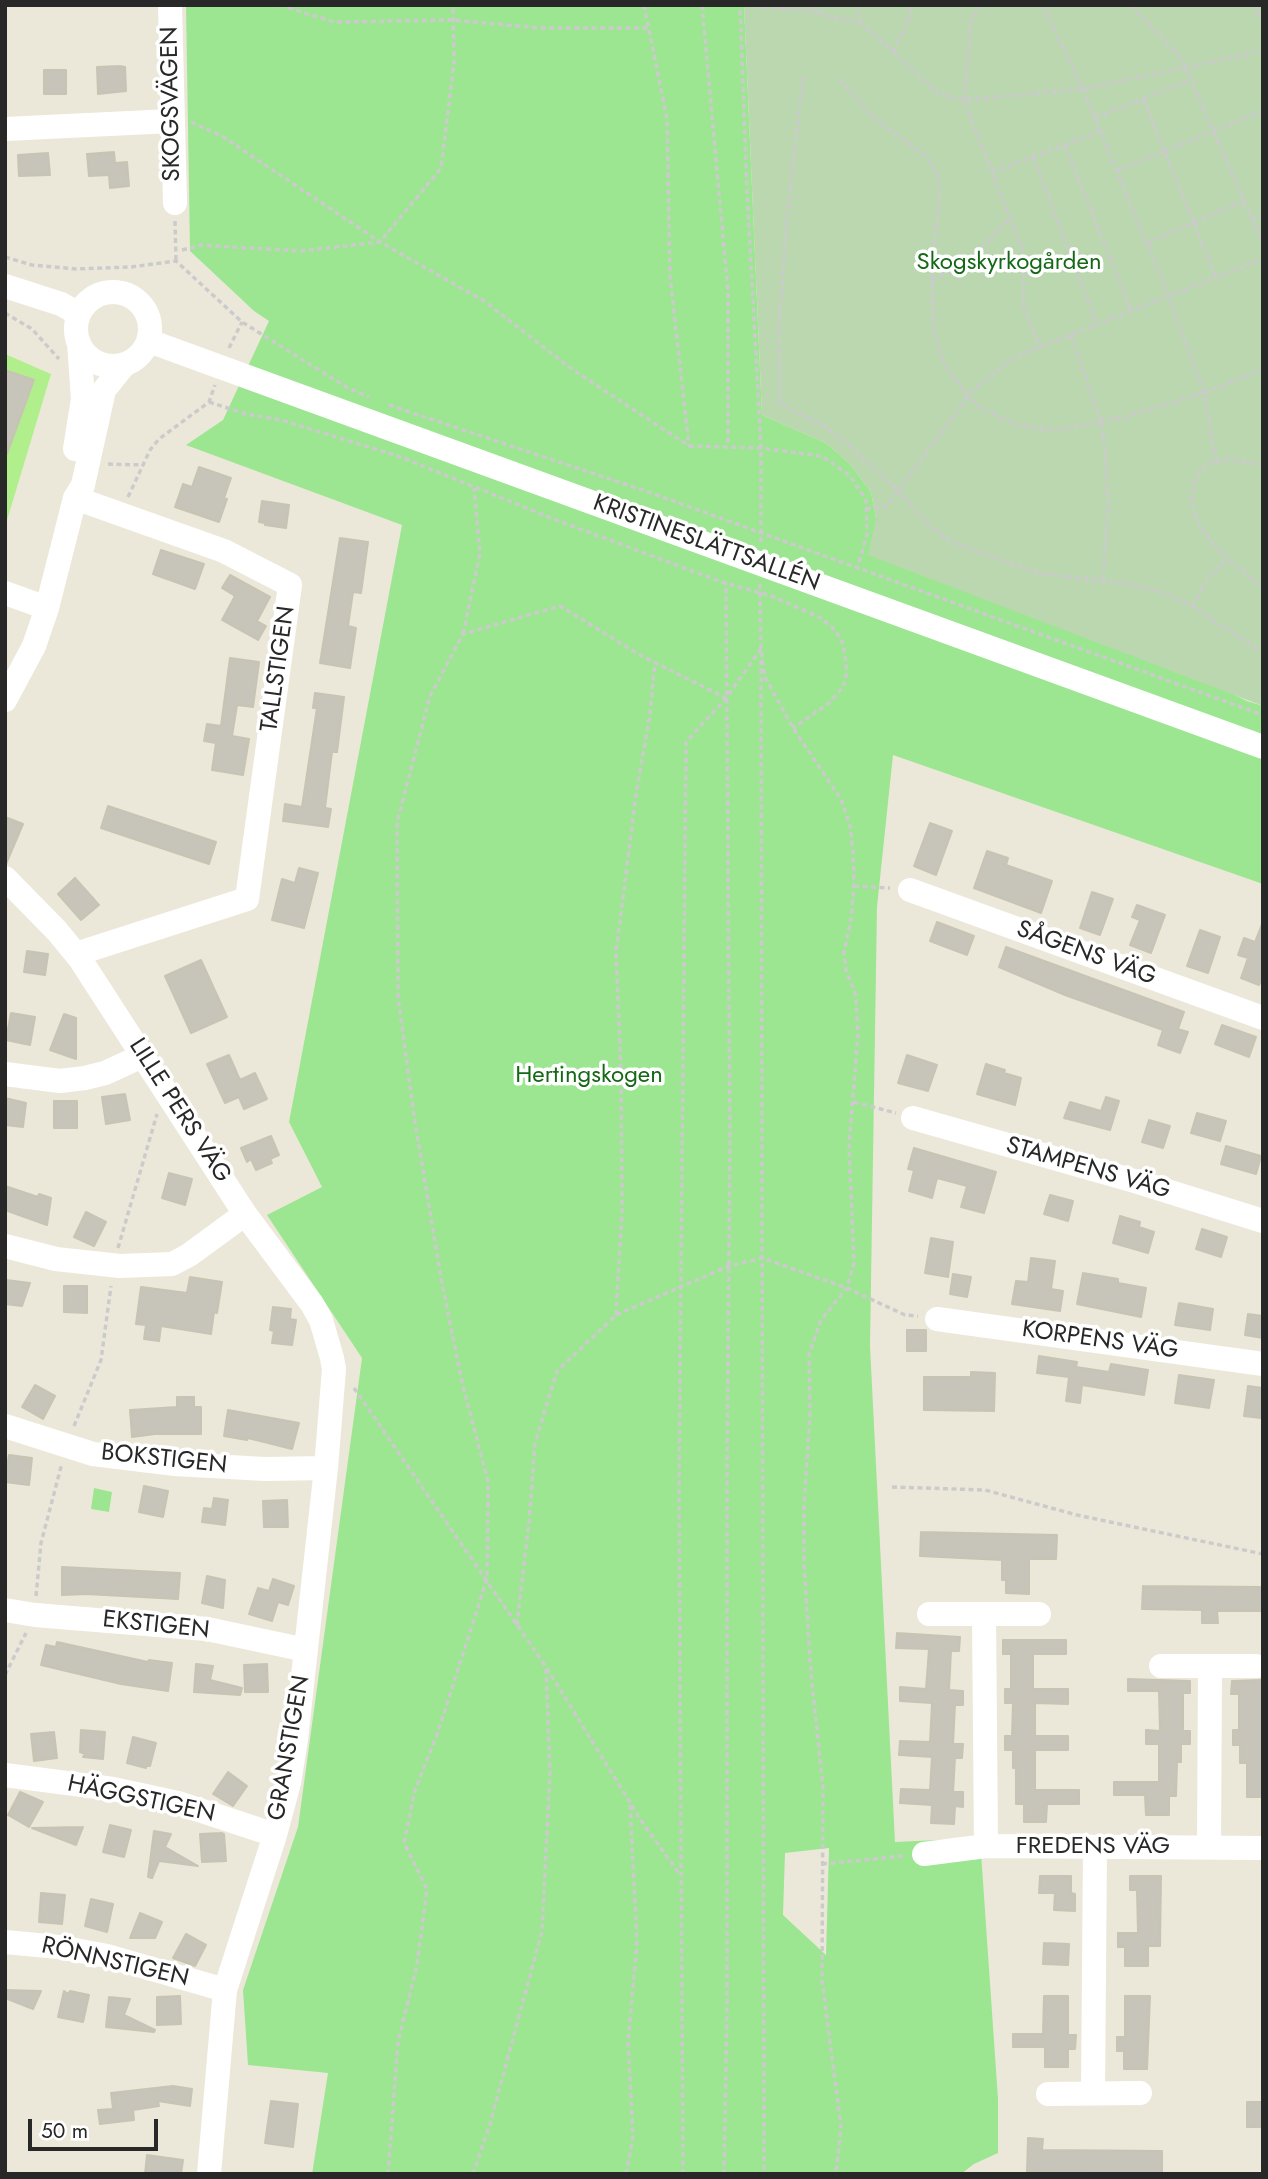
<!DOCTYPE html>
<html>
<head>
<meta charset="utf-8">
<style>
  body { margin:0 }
  #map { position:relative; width:1268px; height:2179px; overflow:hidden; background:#ece8d9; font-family:Jost,sans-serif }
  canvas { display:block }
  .frame { position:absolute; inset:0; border:7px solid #282828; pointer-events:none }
  .scale { position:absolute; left:28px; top:2119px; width:130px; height:32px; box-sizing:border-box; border:4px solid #282828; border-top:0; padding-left:9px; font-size:21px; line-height:24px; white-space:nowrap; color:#282828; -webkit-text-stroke:5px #fff; paint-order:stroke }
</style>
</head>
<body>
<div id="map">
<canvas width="1268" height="2179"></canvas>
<div class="frame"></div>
<div class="scale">50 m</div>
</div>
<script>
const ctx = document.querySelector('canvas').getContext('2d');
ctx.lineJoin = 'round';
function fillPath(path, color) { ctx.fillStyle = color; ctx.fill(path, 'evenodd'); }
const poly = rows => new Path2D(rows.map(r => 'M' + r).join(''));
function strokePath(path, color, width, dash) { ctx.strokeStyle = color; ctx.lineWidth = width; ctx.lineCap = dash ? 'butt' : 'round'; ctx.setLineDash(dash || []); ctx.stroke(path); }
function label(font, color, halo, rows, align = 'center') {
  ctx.font = font + ' Jost,sans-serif'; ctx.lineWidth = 7; ctx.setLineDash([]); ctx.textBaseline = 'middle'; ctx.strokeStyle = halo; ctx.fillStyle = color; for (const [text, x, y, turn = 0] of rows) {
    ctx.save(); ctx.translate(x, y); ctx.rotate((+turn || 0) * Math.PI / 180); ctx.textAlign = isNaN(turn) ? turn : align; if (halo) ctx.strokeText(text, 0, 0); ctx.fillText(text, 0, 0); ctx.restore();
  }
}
fillPath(poly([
  [186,5,744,5,762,415,826,443,850,464,871,492,876,518,1247,701,1263,706,1263,884,893,755,877,907,870,1346,895,1842,980,1838,998,2099,998,2153,974,2164,961,2174,312,2174,328,2073,248,2065,243,1990,298,1827,362,1358,267,1215,322,1187,289,1122,402,525,186,445,223,420,269,321,254,311,190,251],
  [829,1848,826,1955,783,1915,785,1853],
  [94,1488,112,1492,109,1512,91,1509]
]), '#9ce691');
fillPath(poly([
  [744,5,1263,5,1263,706,868,555,876,518,871,492,850,464,826,443,762,415]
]), '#bad7af');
fillPath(poly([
  [5,354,51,374,5,527]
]), '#b0ef8c');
const building = poly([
  [119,66,125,67,126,91,98,94,97,67,119,66],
  [44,70,66,70,66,94,44,94,44,70],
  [114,152,115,163,127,162,129,186,110,188,109,175,89,176,87,154,114,152],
  [48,153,50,175,19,176,18,155,48,153],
  [5,370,34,380,7,454,5,454,5,370],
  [199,467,231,478,224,498,227,499,219,522,175,507,183,484,192,487,199,467],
  [262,501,289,505,286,528,265,525,265,523,259,522,262,501],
  [340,538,368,542,361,593,353,592,348,626,356,628,350,668,320,663,340,538],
  [161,550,204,564,195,589,153,574,161,550],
  [230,575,270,597,257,621,266,626,258,640,222,620,235,596,222,588,230,575],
  [230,658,259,662,253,707,237,705,232,736,249,739,243,775,212,770,216,743,204,741,207,724,221,726,230,658],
  [315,693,344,697,337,752,332,752,325,808,331,809,328,827,283,821,285,804,302,807,317,708,313,708,315,693],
  [108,806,216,842,209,864,101,828,108,806],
  [5,817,23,824,6,864,5,864,5,817],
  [930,823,952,831,936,875,914,866,930,823],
  [987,851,1008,858,1006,865,1052,881,1041,913,974,888,987,851],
  [299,868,318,873,304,928,272,920,282,879,295,883,299,868],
  [75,878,99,905,81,920,58,894,75,878],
  [1092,892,1113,899,1100,935,1080,928,1092,892],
  [1137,905,1165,915,1151,953,1130,945,1140,920,1132,917,1137,905],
  [937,922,974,936,967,955,930,941,937,922],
  [1262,924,1263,975,1259,985,1241,978,1248,958,1238,955,1244,938,1255,942,1262,924],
  [1200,930,1220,937,1208,973,1187,966,1200,930],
  [1006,947,1184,1012,1178,1029,1188,1032,1180,1053,1158,1045,1163,1030,1065,995,999,967,1006,947],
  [27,951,48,954,45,975,24,972,27,951],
  [201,960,227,1017,191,1033,165,976,201,960],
  [11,1013,35,1017,30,1045,6,1040,11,1013],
  [64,1014,76,1018,76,1059,50,1050,64,1014],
  [1222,1025,1256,1037,1249,1057,1215,1044,1222,1025],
  [229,1055,240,1080,255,1073,267,1099,244,1109,239,1097,225,1103,207,1064,229,1055],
  [907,1055,937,1065,928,1091,898,1083,907,1055],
  [986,1064,1005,1070,1004,1073,1021,1078,1015,1105,977,1094,986,1064],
  [125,1094,130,1120,106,1124,102,1097,125,1094],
  [1106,1097,1119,1101,1110,1130,1064,1118,1070,1102,1101,1111,1106,1097],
  [5,1098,26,1103,23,1127,5,1125,5,1098],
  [54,1101,77,1101,77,1128,54,1128,54,1101],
  [1197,1113,1226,1121,1220,1141,1191,1133,1197,1113],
  [1149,1120,1170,1126,1163,1148,1142,1142,1149,1120],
  [271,1136,279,1155,270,1159,272,1163,256,1170,251,1159,247,1162,241,1148,271,1136],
  [1226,1146,1261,1156,1256,1174,1221,1164,1226,1146],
  [914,1148,996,1172,984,1213,961,1207,967,1186,937,1178,932,1198,909,1191,914,1170,908,1169,914,1148],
  [169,1173,192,1179,185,1205,162,1198,169,1173],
  [5,1186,38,1197,39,1194,51,1198,47,1225,5,1210,5,1186],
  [1050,1195,1073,1201,1068,1221,1044,1214,1050,1195],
  [86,1212,106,1222,94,1246,74,1237,86,1212],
  [1120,1216,1140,1222,1139,1227,1154,1232,1148,1253,1113,1243,1120,1216],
  [1202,1229,1227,1237,1221,1257,1196,1249,1202,1229],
  [931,1238,953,1242,948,1277,925,1273,931,1238],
  [1031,1258,1055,1261,1051,1289,1063,1291,1060,1311,1012,1304,1016,1281,1028,1282,1031,1258],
  [1083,1273,1118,1279,1118,1283,1146,1288,1141,1317,1077,1304,1083,1273],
  [953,1274,971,1277,967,1297,950,1294,953,1274],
  [190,1277,222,1282,217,1313,214,1312,211,1334,161,1326,159,1341,144,1339,146,1325,136,1324,141,1287,187,1293,190,1277],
  [6,1280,30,1283,22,1306,5,1304,6,1280],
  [64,1286,87,1286,87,1313,64,1312,64,1286],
  [1179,1303,1213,1309,1210,1330,1175,1325,1179,1303],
  [273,1307,291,1309,290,1319,296,1320,292,1345,272,1343,274,1331,270,1330,273,1307],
  [1248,1314,1263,1316,1263,1338,1245,1335,1248,1314],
  [907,1330,926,1330,926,1351,907,1351,907,1330],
  [1039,1356,1077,1362,1076,1367,1109,1372,1111,1364,1148,1370,1144,1395,1082,1385,1080,1403,1066,1401,1069,1377,1037,1373,1039,1356],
  [971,1372,995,1373,994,1411,924,1410,924,1377,971,1377,971,1372],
  [1179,1375,1214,1380,1209,1408,1175,1403,1179,1375],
  [35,1385,55,1396,43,1419,22,1407,35,1385],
  [1248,1386,1263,1388,1261,1418,1244,1416,1248,1386],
  [177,1397,194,1397,194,1407,201,1407,201,1434,155,1434,132,1437,130,1410,177,1407,177,1397],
  [228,1410,299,1423,292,1449,248,1438,247,1440,224,1436,228,1410],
  [9,1455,32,1458,29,1485,5,1482,9,1455],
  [144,1486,168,1491,163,1517,139,1512,144,1486],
  [214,1498,228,1500,225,1525,202,1522,204,1508,212,1509,214,1498],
  [287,1500,288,1527,264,1527,263,1501,287,1500],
  [921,1532,1057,1535,1056,1559,1029,1559,1029,1594,1006,1593,1006,1580,1002,1580,1002,1560,920,1556,921,1532],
  [62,1567,180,1573,178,1599,86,1594,62,1595,62,1567],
  [207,1576,225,1580,223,1608,202,1603,207,1576],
  [273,1579,294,1586,288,1605,278,1602,272,1621,249,1614,258,1588,269,1591,273,1579],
  [1143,1586,1263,1587,1263,1611,1217,1611,1218,1623,1202,1623,1202,1610,1142,1609,1143,1586],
  [897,1633,960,1637,959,1651,951,1651,949,1690,963,1691,963,1705,955,1705,953,1744,963,1744,962,1758,955,1758,953,1792,963,1792,963,1807,955,1806,954,1824,931,1823,932,1805,900,1803,901,1789,930,1790,932,1757,899,1755,900,1741,930,1742,932,1703,900,1701,900,1687,926,1689,929,1649,896,1648,897,1633],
  [1003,1640,1066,1640,1066,1654,1033,1654,1033,1689,1068,1689,1068,1704,1035,1703,1035,1736,1068,1736,1068,1750,1035,1750,1035,1790,1079,1790,1079,1804,1047,1804,1046,1822,1024,1822,1024,1804,1016,1804,1016,1768,1013,1768,1013,1750,1005,1750,1005,1736,1012,1736,1013,1703,1005,1703,1005,1689,1011,1689,1011,1654,1003,1654,1003,1640],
  [57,1642,148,1662,149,1660,172,1663,168,1691,121,1684,41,1665,46,1645,56,1647,57,1642],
  [196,1664,213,1666,210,1680,242,1688,240,1695,194,1692,196,1664],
  [267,1664,268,1692,245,1692,244,1665,267,1664],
  [1128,1679,1190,1681,1190,1693,1183,1693,1183,1731,1190,1731,1190,1744,1181,1744,1181,1762,1177,1762,1176,1796,1169,1796,1169,1815,1146,1815,1145,1795,1114,1795,1114,1782,1159,1782,1159,1744,1146,1744,1146,1730,1160,1731,1159,1691,1128,1691,1128,1679],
  [1263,1680,1263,1797,1247,1797,1247,1763,1240,1763,1240,1745,1233,1745,1233,1730,1239,1730,1239,1694,1231,1694,1232,1681,1263,1680],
  [81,1730,105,1732,103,1759,83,1757,85,1754,80,1752,81,1730],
  [54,1732,57,1758,34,1761,31,1734,54,1732],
  [133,1737,156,1743,150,1766,146,1766,146,1768,127,1763,133,1737],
  [228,1772,247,1786,233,1806,213,1794,228,1772],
  [20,1792,43,1802,29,1827,8,1815,20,1792],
  [110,1825,131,1830,124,1857,103,1852,110,1825],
  [83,1827,76,1845,32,1828,83,1827],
  [154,1831,171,1834,165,1847,198,1866,159,1861,152,1878,148,1877,154,1831],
  [221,1833,224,1834,226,1861,202,1862,200,1834,221,1833],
  [1040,1876,1071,1876,1071,1893,1075,1894,1075,1911,1054,1910,1055,1893,1039,1893,1040,1876],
  [1130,1876,1161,1876,1160,1946,1148,1946,1148,1966,1125,1966,1125,1947,1118,1947,1118,1933,1138,1933,1137,1890,1130,1890,1130,1876],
  [41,1893,65,1895,62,1924,39,1922,41,1893],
  [91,1899,113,1904,107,1932,85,1926,91,1899],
  [140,1913,162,1922,155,1938,130,1938,140,1913],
  [186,1934,206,1945,195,1966,173,1958,186,1934],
  [1044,1943,1069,1944,1068,1965,1043,1964,1044,1943],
  [5,1990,41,1991,33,2009,5,1998,5,1990],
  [64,1991,68,1994,70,1991,89,1995,83,2022,58,2017,64,1991],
  [180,1996,181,2024,157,2025,157,1997,180,1996],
  [1044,1996,1068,1996,1068,2035,1076,2035,1075,2049,1068,2049,1068,2067,1045,2067,1045,2047,1013,2047,1013,2034,1043,2034,1044,1996],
  [1125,1996,1150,1996,1147,2069,1124,2069,1124,2051,1117,2051,1117,2037,1125,2037,1125,1996],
  [109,1997,130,1999,124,2015,155,2030,154,2032,106,2027,109,1997],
  [173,2086,192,2089,190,2106,158,2101,159,2106,133,2110,134,2120,100,2124,98,2110,113,2109,111,2093,173,2086],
  [271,2101,298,2104,293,2147,265,2143,271,2101],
  [1247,2102,1263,2102,1263,2127,1247,2127,1247,2102],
  [1028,2138,1043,2139,1042,2150,1162,2151,1162,2174,1027,2172,1028,2138],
  [147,2155,183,2160,181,2174,145,2174,147,2155]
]);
fillPath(building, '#c7c4b9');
strokePath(building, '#c7c4b3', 2);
strokePath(poly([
  [280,5,334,22,453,20,539,28,649,28],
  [644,5,667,119,670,276,689,446],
  [702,5,728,292,728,446],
  [812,5,823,15,861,23],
  [856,5,861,23,939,94,964,100,1083,89,1263,51],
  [980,5,971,22,964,100,1024,254,1023,305,1040,347],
  [1042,5,1083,89,1169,297,1204,393,1216,461],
  [1131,5,1182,60,1263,244],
  [1253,5,1263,23],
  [893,52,909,18,911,5],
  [803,77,787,218,779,328,780,404,826,427,852,448,900,492,927,524,952,542,1037,573,1123,583,1164,593,1192,606,1263,653],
  [840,79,874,118,925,155,937,173,940,194,932,261,933,326,941,357,948,370,968,397,981,408,1017,425,1040,429,1063,429,1126,417,1155,408,1204,393,1263,369],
  [1143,99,1216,277],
  [1095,118,1191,80],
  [191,122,222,136,380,242,484,301,573,370,689,446,761,448,822,456,850,476,866,500,867,535,857,569],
  [1065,145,1132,312],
  [1033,157,1097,325],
  [1117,171,1263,111],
  [992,172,1101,131],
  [1252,219,1263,215],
  [175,221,176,261],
  [1147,243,1244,201],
  [182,250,201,245,300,251,380,242,441,168,454,63,453,5],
  [5,257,32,265,76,269,131,267,176,261,242,322,348,388,369,397],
  [932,280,967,263,1010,218],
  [5,313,32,329,59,359],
  [1071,335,1101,422,1106,456,1108,511,1103,580],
  [229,348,242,322],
  [209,402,246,414,281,420,398,456,556,520,722,582,774,597,821,618,836,631,843,644,847,672,843,687,829,703,793,728],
  [389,405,643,490,1263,715],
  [108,464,143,465],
  [1263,465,1229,459,1208,464,1195,478,1191,499,1196,518,1211,542,1227,558,1263,588],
  [128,497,150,450,159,439,209,402,215,385],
  [866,509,887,506,973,390,1008,362,1024,353,1263,259],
  [761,542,761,448,747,193,740,5,819,12],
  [760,584,761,649,765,677,793,728,841,799,850,826,853,850,854,886,851,919,844,953,846,970,856,996,858,1035,849,1145,854,1263,847,1288,821,1320,809,1354,810,1415,804,1505,804,1564,811,1674,823,1787,822,1980,841,2126,836,2174],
  [1192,606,1210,576,1227,558],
  [463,634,480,553,474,488],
  [761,660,764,2174],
  [854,886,890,888],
  [854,1102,896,1113],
  [118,1248,157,1114],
  [616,1315,622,1211,621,1070,616,952,636,795,650,714,655,662],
  [354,1388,546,1667,644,1825,681,1876],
  [74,1426,101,1360,111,1286],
  [892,1487,985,1490,1077,1515,1263,1554],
  [36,1596,41,1543,62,1463],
  [517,1625,529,1522,535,1443,557,1371,616,1315,729,1266,762,1258,847,1288,905,1315,918,1316],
  [5,1675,26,1633],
  [822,1864,903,1856],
  [388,2174,398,2042,417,1965,427,1889,404,1843,415,1790,438,1732,487,1579,488,1482,462,1382,441,1278,414,1116,398,997,397,823,430,696,463,634,560,606,640,655,726,698],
  [473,2174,490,2124,542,1931,550,1773,546,1669],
  [626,2174,633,2137,628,2041,637,1943,630,1803],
  [683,2174,679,1488,686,742,726,698,761,649],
  [724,2174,727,2011,727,1459,730,1144,726,583]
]), '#cbcbcb', 3.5, [5, 3.5]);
strokePath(poly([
  [170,5,175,203],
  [5,129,171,121],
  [5,286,61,304,79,314],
  '76 329a37 37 0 1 1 74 0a37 37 0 1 1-74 0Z',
  [149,341,1263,747],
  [75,449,83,399,79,343],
  [75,498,224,551,290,585,247,899,76,954],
  [5,593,47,608],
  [5,700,34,646,47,608,75,498,83,485,104,390,124,365],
  [5,878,57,931,80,959,245,1214,312,1304,321,1320,332,1358,334,1369,326,1468,296,1739,289,1783,275,1835,225,1990,209,2174],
  [910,890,1263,1018],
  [5,1074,60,1081,85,1078,105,1073,142,1056],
  [913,1118,1138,1182,1263,1221],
  [5,1246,56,1259,120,1266,172,1264,189,1255,245,1214],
  [937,1319,1263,1364],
  [5,1426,93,1454,175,1464,265,1469,326,1468],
  [5,1610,35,1615,207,1629,306,1650],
  [929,1614,1039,1614],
  [984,1614,986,1846],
  [1161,1666,1256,1666],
  [5,1775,113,1789,178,1803,275,1835],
  [1209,1847,1210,1666],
  [924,1854,986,1846,1263,1848],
  [5,1942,59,1947,107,1956,225,1990],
  [1093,2093,1095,1848],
  [1048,2094,1140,2093]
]), '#fff', 24);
label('24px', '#282828', '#fff', [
  ["SKOGSVÄGEN",172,104,-91],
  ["KRISTINESLÄTTSALLÉN",706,544,20],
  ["TALLSTIGEN",279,669,-82],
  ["SÅGENS VÄG",1086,954,20],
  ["LILLE PERS VÄG",179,1111,57],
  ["STAMPENS VÄG",1088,1169,16],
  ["KORPENS VÄG",1100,1341,8],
  ["BOKSTIGEN",164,1460,6],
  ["EKSTIGEN",156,1626,6],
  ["GRANSTIGEN",290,1748,-80],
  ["HÄGGSTIGEN",141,1800,12],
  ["FREDENS VÄG",1093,1847],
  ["RÖNNSTIGEN",115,1963,13]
]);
label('24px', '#156815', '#fff', [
  ["Skogskyrkogården",1009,263],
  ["Hertingskogen",589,1076]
]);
</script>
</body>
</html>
